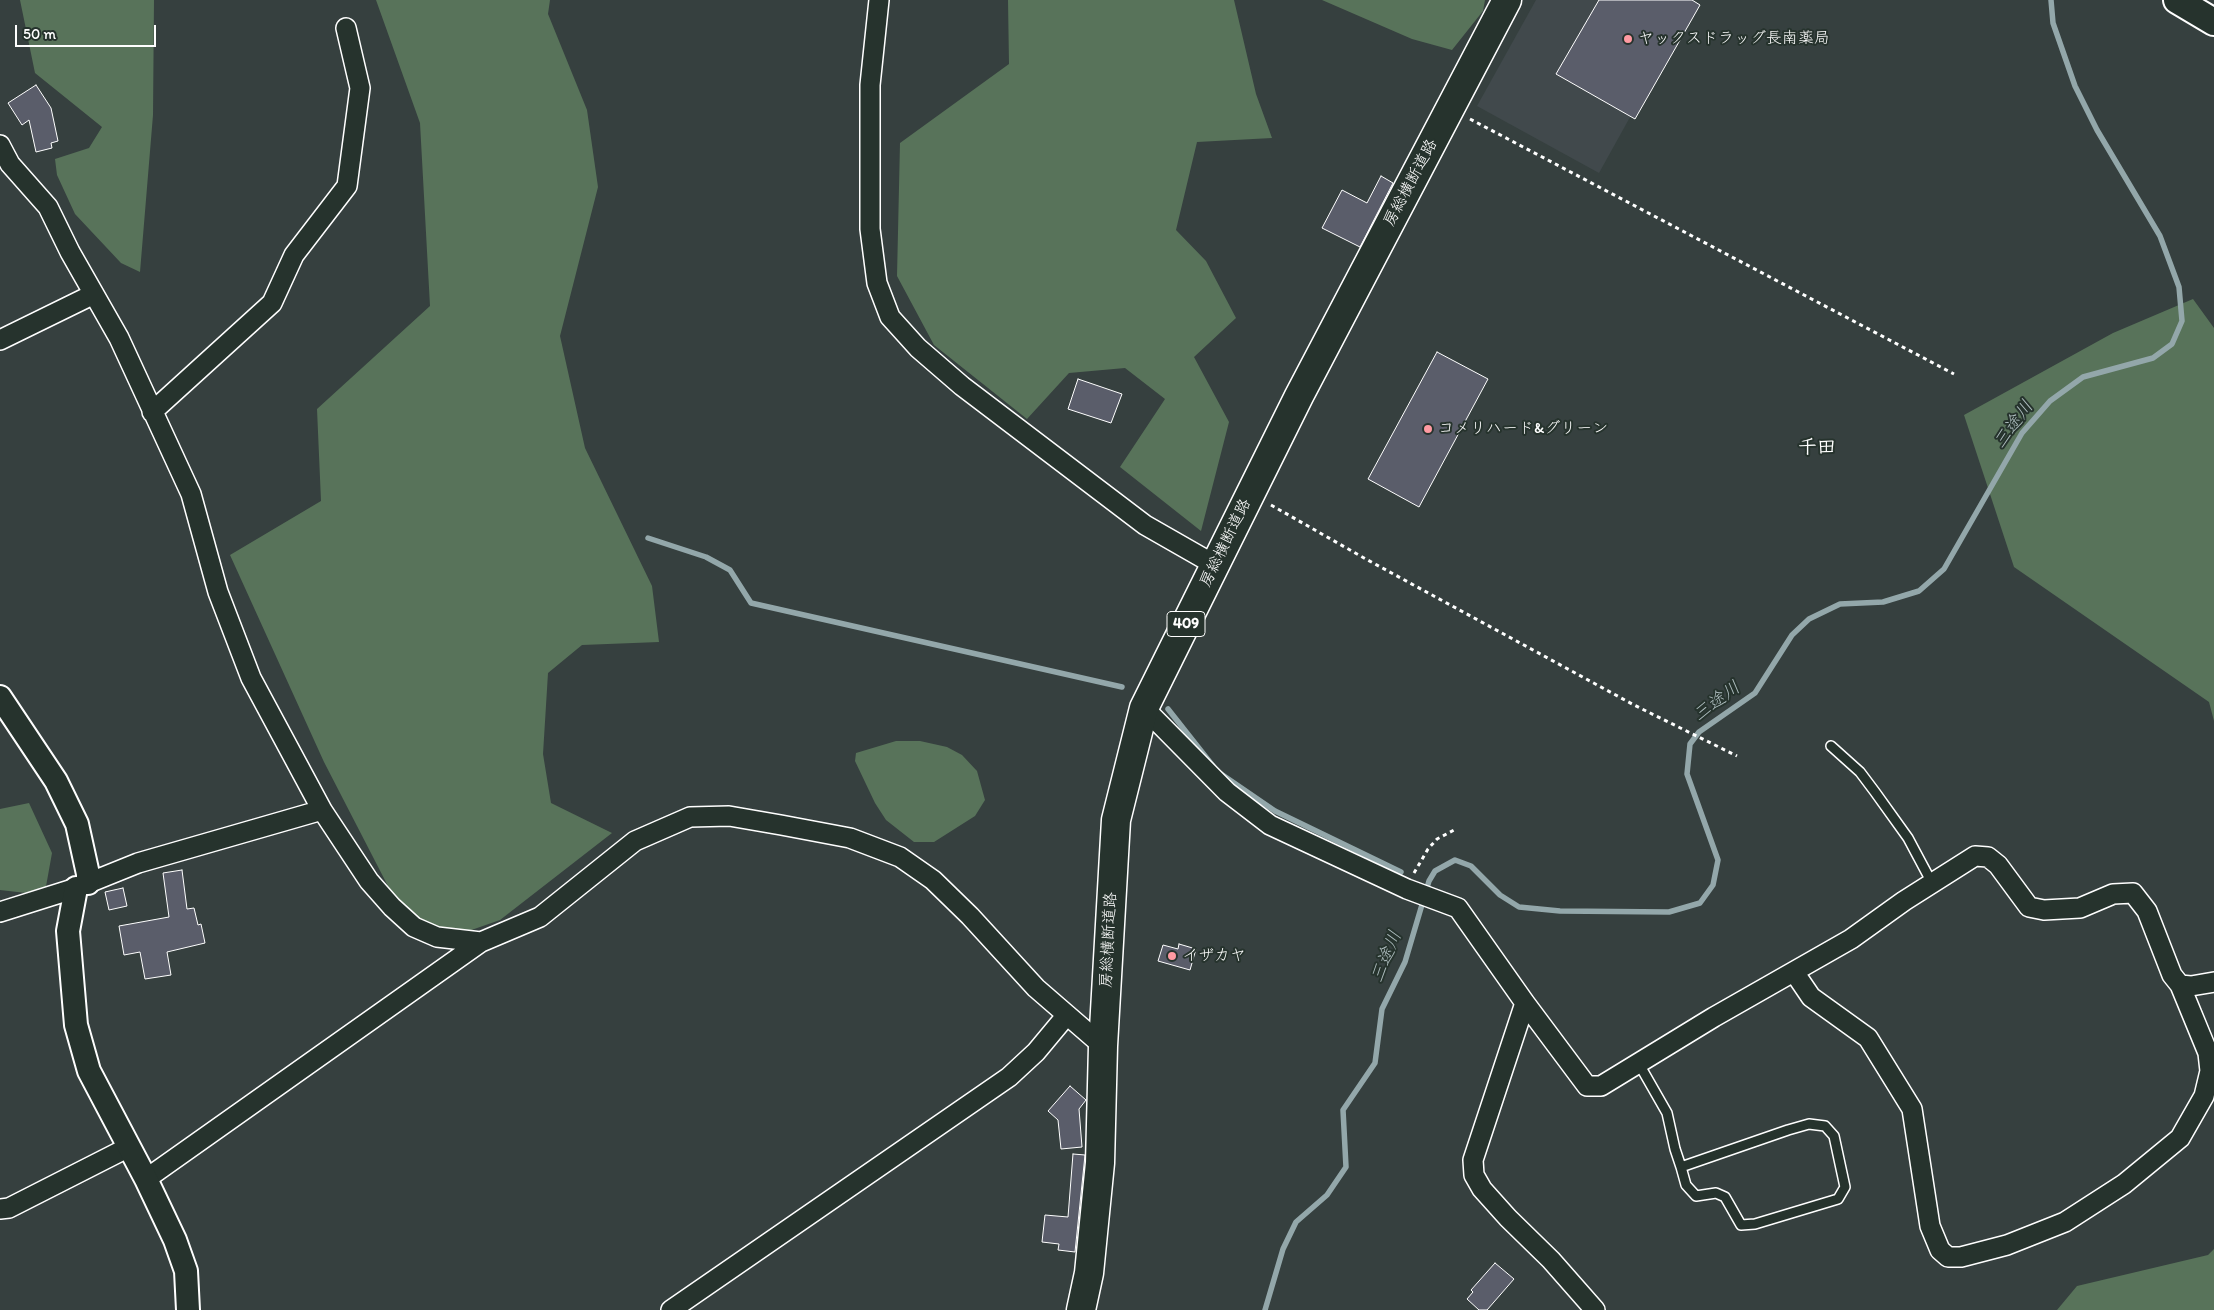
<!DOCTYPE html>
<html>
<head>
<meta charset="utf-8">
<style>
  body { margin:0 }
  #map { position:relative; width:2214px; height:1310px; overflow:hidden; background:#36403f; font-family:Itim,sans-serif }
  canvas { display:block }
  .scale { position:absolute; left:15px; top:25px; width:141px; height:22px; box-sizing:border-box; border:2px solid #fff; border-top:0; padding-left:6px; font-size:15px; line-height:18px; white-space:nowrap; color:#fff; -webkit-text-stroke:4px #26332d; paint-order:stroke }
</style>
</head>
<body>
<div id="map">
<canvas width="2214" height="1310"></canvas>
<div class="scale">50 m</div>
</div>
<script>
const ctx = document.querySelector('canvas').getContext('2d');
ctx.lineJoin = 'round';
function fillPath(path, color) { ctx.fillStyle = color; ctx.fill(path, 'evenodd'); }
const poly = rows => new Path2D(rows.map(r => 'M' + r).join(''));
function strokePath(path, color, width, dash) { ctx.strokeStyle = color; ctx.lineWidth = width; ctx.lineCap = dash ? 'butt' : 'round'; ctx.setLineDash(dash || []); ctx.stroke(path); }
function label(font, color, halo, rows, align = 'center') {
  ctx.font = font + ' Itim,"Klee One",sans-serif'; ctx.lineWidth = 4; ctx.setLineDash([]); ctx.textBaseline = 'middle'; ctx.strokeStyle = halo; ctx.fillStyle = color; for (const [text, x, y, turn = 0] of rows) {
    ctx.save(); ctx.translate(x, y); ctx.rotate((+turn || 0) * Math.PI / 180); ctx.textAlign = isNaN(turn) ? turn : align; if (halo) ctx.strokeText(text, 0, 0); ctx.fillText(text, 0, 0); ctx.restore();
  }
}
fillPath(poly([
  [1536,0,1695,0,1599,173,1477,106]
]), '#41494c');
fillPath(poly([
  [20,0,154,0,153,115,140,272,121,263,75,214,57,175,55,159,89,148,102,127,35,73],
  [376,0,550,0,548,14,587,110,598,187,560,336,585,448,652,586,659,642,582,645,548,673,543,754,551,803,612,833,500,920,440,941,390,890,324,762,230,555,321,501,317,409,430,306,420,123],
  [1008,0,1234,0,1256,94,1272,138,1197,142,1176,230,1206,261,1236,318,1194,357,1229,422,1201,531,1120,467,1165,399,1125,368,1069,373,1027,419,934,345,897,276,900,143,1009,64],
  [1322,0,1485,0,1483,11,1452,50,1412,39],
  [2193,299,2214,328,2214,721,2209,702,2014,567,1964,415,2113,333],
  [896,741,920,741,947,747,962,755,977,771,985,800,975,816,934,842,914,842,886,820,875,803,855,761,856,753],
  [29,803,52,853,45,892,26,893,0,890,0,809],
  [2214,1249,2214,1310,2057,1310,2077,1286,2208,1255]
]), '#58735a');
strokePath(poly([
  [648,538,706,557,730,570,751,603,1122,687],
  [1168,709,1213,766],
  [1221,774,1275,811,1401,872],
  [1265,1310,1283,1249,1296,1222,1327,1195,1346,1167,1343,1110,1375,1063,1382,1009,1405,962,1429,881,1435,871,1455,860,1471,866,1500,895,1519,907,1560,911,1669,912,1700,903,1713,885,1718,860,1687,774,1690,744,1699,732,1755,693,1792,635,1809,619,1840,604,1883,602,1919,591,1944,569,2022,433,2050,401,2083,377,2153,358,2172,344,2182,321,2179,287,2160,236,2097,130,2075,86,2053,23,2051,0]
]), '#93a7aa', 5.5);
const building = poly([
  [1599,0,1692,0,1700,5,1635,119,1556,74,1599,0],
  [36,85,51,108,58,141,51,143,52,148,36,152,29,120,22,125,8,103,36,85],
  [1381,176,1393,183,1360,247,1322,228,1342,190,1367,203,1381,176],
  [1437,352,1488,379,1419,507,1368,479,1437,352],
  [1078,379,1122,394,1111,423,1068,409,1078,379],
  [182,870,187,909,194,908,198,925,201,924,205,943,167,952,171,975,145,979,140,952,124,955,119,926,169,917,163,873,182,870],
  [123,888,127,906,109,910,105,892,123,888],
  [1179,944,1196,949,1190,970,1158,961,1163,945,1178,949,1179,944],
  [1070,1086,1086,1100,1079,1109,1082,1147,1061,1149,1058,1120,1048,1111,1070,1086],
  [1073,1154,1085,1155,1075,1252,1058,1250,1059,1244,1042,1242,1045,1215,1068,1217,1073,1154],
  [1495,1263,1514,1279,1487,1310,1479,1310,1467,1299,1473,1292,1471,1290,1495,1263]
]);
fillPath(building, '#5a5d6a');
strokePath(building, '#fff', 1);
const service = poly([
  [1831,746,1860,772,1875,792,1908,838,1932,883],
  [1639,1064,1667,1113,1675,1149,1681,1167,1686,1185,1696,1196,1716,1193,1725,1197,1741,1225,1755,1224,1838,1199,1845,1187,1834,1136,1825,1126,1809,1124,1788,1130,1681,1167]
]);
const minor = poly([
  [879,0,870,85,870,229,877,283,890,317,918,348,962,386,1145,525,1215,565],
  [0,145,10,164,48,207,70,252,119,338,191,494,218,592,251,678,322,810,369,881,392,907,414,927,437,937,481,942,540,917,635,841,690,817,729,816,781,825,850,838,900,857,933,880,970,916,1036,988,1103,1046],
  [0,340,94,294],
  [152,412,272,303,294,255,347,186,360,88,346,28],
  [1144,708,1227,792,1270,825,1407,889,1458,908,1525,1003,1587,1086,1601,1086,1714,1017,1851,939,1904,901,1975,856,1988,857,1998,865,2029,907,2044,910,2080,908,2113,894,2133,893,2147,911,2172,975,2180,985,2191,986,2214,982],
  [0,912,76,888,138,863,322,810],
  [1794,972,1811,997,1868,1038,1912,1109,1930,1226,1940,1250,1948,1257,1961,1257,2007,1245,2065,1222,2124,1184,2180,1138,2204,1096,2210,1071,2208,1053,2180,985],
  [1525,1003,1473,1160,1474,1175,1482,1189,1508,1218,1551,1260,1595,1310],
  [146,1179,481,942],
  [0,1209,9,1208,129,1147],
  [671,1310,1009,1077,1036,1052,1066,1016]
]);
const tertiary = poly([
  [0,697,56,781,77,824,88,874,88,883],
  [76,888,68,931,76,1025,89,1071,146,1179,175,1240,186,1271,188,1310]
]);
const secondary = poly([
  [2177,0,2214,22]
]);
const trunk = poly([
  [1081,1310,1089,1273,1100,1163,1103,1046,1116,820,1144,708,1299,396,1507,0]
]);
strokePath(service, '#fff', 12);
strokePath(minor, '#fff', 22);
strokePath(tertiary, '#fff', 26);
strokePath(secondary, '#fff', 30);
strokePath(trunk, '#fff', 31);
strokePath(poly([
  [1470,119,1954,374],
  [1271,505,1364,558,1634,705,1737,756],
  [1414,873,1428,849,1437,839,1454,830]
]), '#fff', 3, [4, 4]);
strokePath(service, '#26332d', 9);
strokePath(minor, '#26332d', 19);
strokePath(tertiary, '#26332d', 22);
strokePath(secondary, '#26332d', 26);
strokePath(trunk, '#26332d', 28);
for (const [x, y, r, color] of [
  [1628,39,5,"#ff9aa2"],
  [1428,429,5,"#ff9aa2"],
  [1172,956,5,"#ff9aa2"]
]) { const dot = new Path2D(); dot.arc(x, y, r, 0, 2 * Math.PI); ctx.fillStyle = color; ctx.fill(dot); strokePath(dot, '#26332d', 2); }
for (const [x, y, w] of [
  [1186,624,38]
]) { const box = new Path2D(); box.roundRect(x - w / 2, y - 12.5, w, 25, 4); ctx.fillStyle = '#26332d'; ctx.fill(box); strokePath(box, '#fff', 1); }
label('bold 15px', '#fff', null, [
  ["409",1186,624]
]);
label('16px', '#fff', '#26332d', [
  ["ヤックスドラッグ長南薬局",1638,39],
  ["コメリハード&グリーン",1438,429],
  ["イザカヤ",1182,956]
], 'left');
label('16px', '#fff', '#26332d', [
  ["房総横断道路",1411,183,-62],
  ["房総横断道路",1226,543,-64],
  ["房総横断道路",1109,940,-87]
]);
label('italic 18px', '#aebdbf', '#26332d', [
  ["三途川",2014,425,-54],
  ["三途川",1717,702,-37],
  ["三途川",1387,957,-68]
]);
label('bold 19px', '#fff', '#26332d', [
  ["千田",1817,448]
]);
</script>
</body>
</html>
